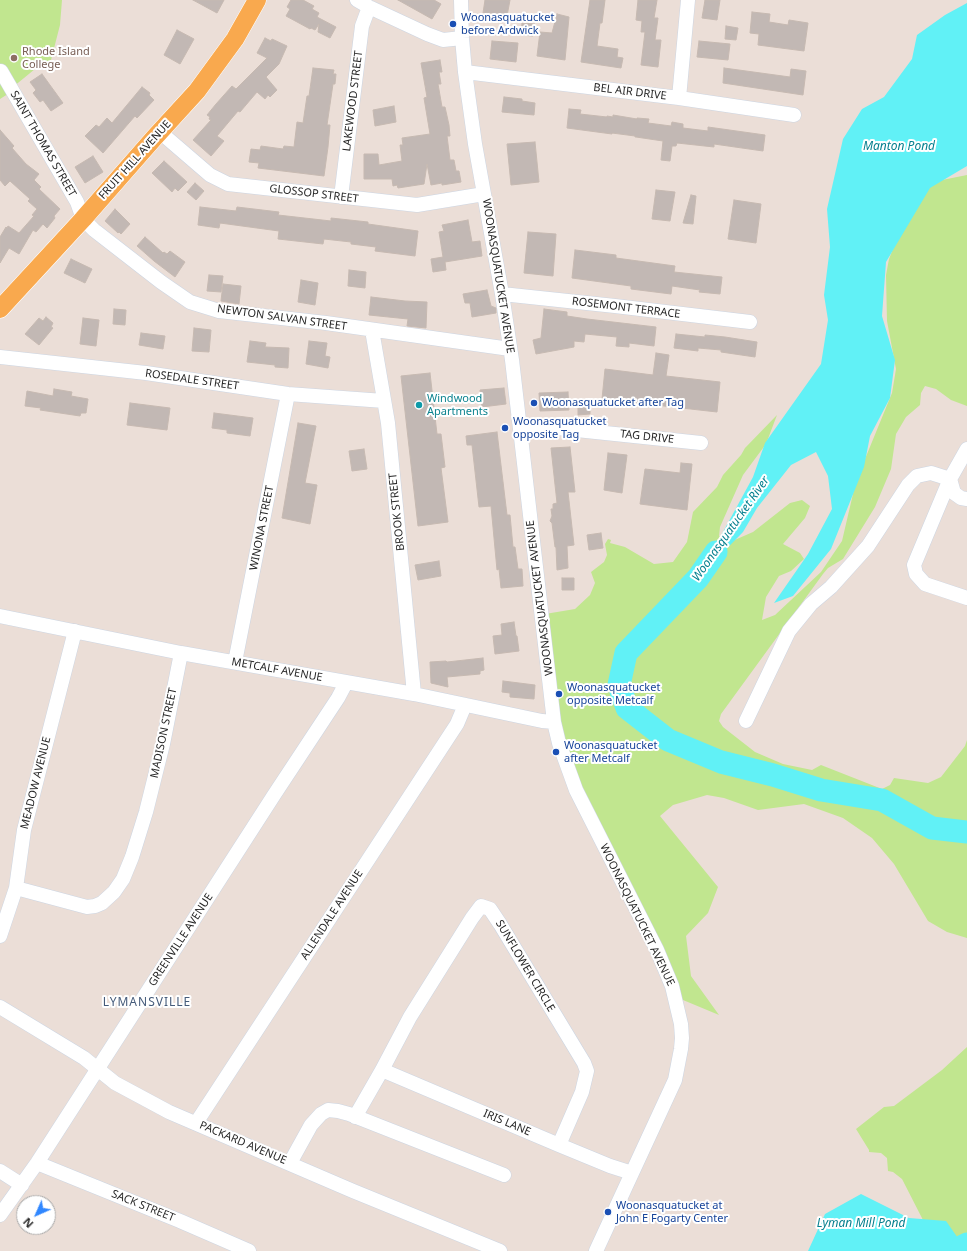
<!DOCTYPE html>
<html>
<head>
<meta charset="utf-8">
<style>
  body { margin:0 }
  #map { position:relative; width:967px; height:1251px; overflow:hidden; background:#ebded7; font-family:"Noto Sans",sans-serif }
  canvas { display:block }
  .north { position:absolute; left:16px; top:1195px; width:40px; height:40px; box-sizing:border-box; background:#fff; border:1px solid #a9a9a9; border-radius:50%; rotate:225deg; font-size:11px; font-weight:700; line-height:16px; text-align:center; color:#272727 }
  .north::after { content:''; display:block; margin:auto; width:14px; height:18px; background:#3087ff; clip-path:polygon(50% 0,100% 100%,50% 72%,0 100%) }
</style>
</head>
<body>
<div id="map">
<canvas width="967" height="1251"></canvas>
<div class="north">N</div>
</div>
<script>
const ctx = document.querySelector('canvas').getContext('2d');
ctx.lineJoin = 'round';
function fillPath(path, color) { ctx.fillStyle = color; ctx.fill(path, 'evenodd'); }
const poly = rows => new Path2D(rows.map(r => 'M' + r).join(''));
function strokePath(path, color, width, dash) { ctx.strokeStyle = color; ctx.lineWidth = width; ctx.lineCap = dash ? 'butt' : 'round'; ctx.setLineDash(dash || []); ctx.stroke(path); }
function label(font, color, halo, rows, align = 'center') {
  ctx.font = font + ' "Noto Sans",sans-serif'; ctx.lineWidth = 4; ctx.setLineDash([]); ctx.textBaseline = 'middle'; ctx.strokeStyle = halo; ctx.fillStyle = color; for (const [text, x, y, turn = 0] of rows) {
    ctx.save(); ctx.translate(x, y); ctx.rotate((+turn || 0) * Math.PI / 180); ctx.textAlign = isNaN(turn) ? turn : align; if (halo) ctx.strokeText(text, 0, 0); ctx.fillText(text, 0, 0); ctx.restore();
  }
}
fillPath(poly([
  [0,0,62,0,60,25,50,64,35,69,13,87,11,92,0,99],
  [967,175,967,406,951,400,936,389,925,386,921,393,920,405,906,417,896,434,891,469,875,507,843,559,828,568,823,574,721,714,719,721,723,727,755,752,783,764,812,770,821,765,882,789,890,785,894,778,928,783,941,777,965,746,967,740,967,938,947,932,928,921,894,864,872,838,843,818,804,804,758,810,724,798,707,795,673,805,660,816,718,887,708,913,686,936,691,976,719,1015,683,1000,680,1000,592,820,556,716,545,614,575,609,590,595,595,583,591,572,604,562,607,555,605,544,608,539,611,540,610,543,625,547,654,564,673,562,687,542,693,512,717,487,723,475,741,455,745,448,777,415,766,444,743,475,720,527,719,536,730,542,753,532,790,503,802,500,810,506,805,518,783,544,800,553,804,559,791,571,779,576,766,597,762,620,775,615,821,572,842,541,856,481,892,393,896,369,887,321,886,275,889,259,906,215,914,200,937,181],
  [967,1047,967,1251,924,1222,902,1179,893,1172,888,1171,887,1158,881,1153,869,1152,869,1150,856,1129,884,1107,894,1106,942,1070]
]), '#c1e68f');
fillPath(poly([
  [967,3,967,166,930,188,886,262,882,316,895,360,890,398,870,436,864,467,831,549,793,596,774,603,808,554,832,509,828,476,816,452,791,465,757,508,743,532,698,578,753,477,765,443,821,364,828,320,824,295,830,247,827,209,843,139,862,109,884,97,912,59,917,35,945,15],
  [861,1194,909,1218,946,1221,967,1251,808,1251,825,1214]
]), '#61f1f6');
strokePath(poly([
  [716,552,698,578,626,653,619,685,627,708,668,740,721,762,773,775,821,790,882,800,932,828,967,832],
  [962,1251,963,1246,967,1244]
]), '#61f1f6', 23);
const building = poly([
  [193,0,224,0,217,13,193,0],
  [291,0,303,0,314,6,312,9,319,13,317,17,336,27,330,38,318,32,319,24,315,30,311,28,310,29,286,16,290,9,287,7,291,0],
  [398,0,434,0,441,4,432,19,398,0],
  [485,0,510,0,507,16,483,13,485,0],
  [590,0,605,0,602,23,600,23,597,46,618,49,617,57,623,58,621,68,581,62,590,0],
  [638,0,657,0,654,18,658,18,655,40,661,40,658,67,641,65,645,32,641,32,642,21,636,20,638,0],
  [705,0,720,0,717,20,702,18,705,0],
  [752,12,770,14,769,22,788,25,789,20,808,23,804,51,758,45,759,34,750,33,752,12],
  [557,14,569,17,565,60,537,56,540,32,552,33,557,14],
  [522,23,535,24,533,36,521,35,522,23],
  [726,26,738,28,736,40,725,39,726,26],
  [177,30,194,39,180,64,164,55,177,30],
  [265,38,271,41,272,39,287,46,279,64,266,77,277,90,270,97,268,95,265,99,257,92,240,112,238,111,217,136,224,141,211,156,193,140,211,120,209,119,210,117,207,115,216,104,232,86,236,89,267,58,257,53,265,38],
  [492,41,518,43,516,62,490,59,492,41],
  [699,41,730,44,728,60,697,57,699,41],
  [440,60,442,72,439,72,441,84,438,84,442,107,445,107,449,125,450,136,447,136,450,160,454,160,456,171,459,171,461,182,442,185,442,183,431,185,427,164,424,184,398,188,397,185,393,186,392,179,364,179,364,154,378,154,379,165,402,161,400,145,403,145,402,138,430,134,424,98,427,97,421,63,440,60],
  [313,68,334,70,333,74,336,74,335,84,333,84,327,125,330,125,328,147,324,176,258,168,259,163,249,162,251,149,260,150,261,146,283,149,284,146,294,147,297,122,303,123,307,96,309,96,313,68],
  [724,68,790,77,791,69,806,71,803,95,723,83,724,68],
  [42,74,63,103,51,111,43,100,40,102,33,93,36,90,30,82,42,74],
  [142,87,150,93,149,95,154,100,137,118,135,116,103,153,85,136,96,125,99,127,107,118,112,123,142,87],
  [504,97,522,99,522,101,535,103,534,115,502,112,504,97],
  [394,106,396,122,375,126,373,110,394,106],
  [569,109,581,110,580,114,607,117,607,116,613,117,613,115,637,119,637,118,649,119,648,123,671,126,672,122,683,124,683,128,708,131,708,127,765,135,763,151,714,144,714,147,677,143,676,146,672,146,670,161,661,160,663,141,636,137,635,137,635,136,612,133,612,134,567,128,569,109],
  [0,130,14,146,12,148,26,164,39,174,34,180,41,187,39,189,60,209,54,216,55,218,47,228,43,224,36,232,33,230,19,254,9,248,0,263,0,237,6,227,7,228,8,226,19,233,34,216,32,215,37,209,28,201,30,199,10,181,5,186,0,180,0,130],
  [535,142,539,182,511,185,507,144,535,142],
  [93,156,103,172,85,183,75,167,93,156],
  [164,161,187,182,178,191,175,188,172,192,152,173,164,161],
  [195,183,204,191,196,200,187,192,195,183],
  [656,190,675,192,670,221,652,219,656,190],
  [691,195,696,196,693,224,683,223,691,195],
  [734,200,761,204,756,243,728,239,734,200],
  [200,207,236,211,237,207,279,212,278,215,331,221,331,218,368,222,368,224,418,231,415,256,375,251,376,247,351,244,351,242,324,239,323,244,278,239,279,231,220,223,219,228,198,225,200,207],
  [115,209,130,224,121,234,119,232,118,233,105,221,115,209],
  [468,220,472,242,480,241,482,256,445,262,446,270,433,272,431,259,443,257,439,232,444,231,442,225,468,220],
  [528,232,556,234,553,276,524,273,528,232],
  [145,237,163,253,164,252,167,254,170,251,185,262,175,277,154,261,137,246,145,237],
  [575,250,616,255,616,258,675,266,674,272,722,277,720,294,699,292,700,290,672,286,671,294,631,289,631,286,572,278,575,250],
  [71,259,92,269,85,283,64,273,71,259],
  [349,270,366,272,365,288,348,286,349,270],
  [209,275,223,276,221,292,207,291,209,275],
  [301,280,318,283,315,305,298,302,301,280],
  [223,284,241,286,239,304,221,301,223,284],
  [487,290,491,306,496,308,496,313,472,317,470,303,465,303,463,294,487,290],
  [371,297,405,301,427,302,426,328,407,326,408,319,369,315,371,297],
  [114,309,126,310,125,325,113,324,114,309],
  [544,309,567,312,567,316,587,319,656,327,654,346,629,343,629,347,616,346,617,337,585,334,584,342,574,341,574,347,536,354,533,340,541,338,544,309],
  [46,317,53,323,51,327,53,328,39,345,25,334,39,318,43,321,46,317],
  [83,318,99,320,96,346,80,344,83,318],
  [194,328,211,330,209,352,192,351,194,328],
  [141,333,165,336,163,349,139,345,141,333],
  [676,334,705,337,705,335,725,337,757,342,755,357,721,352,721,350,698,348,698,351,674,348,676,334],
  [250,341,266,343,265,347,289,348,288,368,275,367,275,365,247,362,250,341],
  [309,341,327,343,325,356,330,357,328,368,306,364,309,341],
  [656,353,669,355,666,376,720,382,717,412,602,399,605,369,653,375,656,353],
  [430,373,437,434,441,434,445,467,441,468,448,522,418,526,401,376,430,373],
  [504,388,506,404,482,407,480,390,504,388],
  [54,389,72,392,71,396,88,399,86,413,81,413,80,416,40,410,41,408,25,406,27,391,53,396,54,389],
  [568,392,569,410,540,411,539,393,568,392],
  [590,402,590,414,578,415,578,403,590,402],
  [130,403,170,408,167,430,127,425,130,403],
  [214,413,253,418,250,436,227,433,227,430,212,428,214,413],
  [298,423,316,426,305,483,317,485,310,524,282,518,298,423],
  [497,432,507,515,510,515,513,547,515,547,518,569,522,569,523,586,501,588,499,569,497,570,491,506,479,507,472,445,467,445,466,436,497,432],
  [570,447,575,492,568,492,574,545,567,546,568,568,557,570,556,547,555,547,552,523,550,521,552,516,551,509,553,509,553,504,557,503,551,448,570,447],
  [364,449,367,469,352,471,349,451,364,449],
  [608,453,627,455,622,493,604,490,608,453],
  [681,463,692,464,687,510,640,504,645,469,680,473,681,463],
  [601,533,603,548,589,550,587,535,601,533],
  [439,561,441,576,418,580,415,565,439,561],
  [562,578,574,578,574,590,562,590,562,578],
  [514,622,516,636,517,636,519,651,495,654,493,636,502,635,501,624,514,622],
  [483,658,484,670,480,671,480,674,447,677,448,687,431,683,430,662,446,661,447,662,483,658],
  [503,681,535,685,534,699,510,697,510,693,502,692,503,681]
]);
fillPath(building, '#c2b8b4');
strokePath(building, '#c6b9b1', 1);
const minor = poly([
  [357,0,369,7,427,34,443,40,462,38],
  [461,0,462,38,465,72,475,144,502,294,512,360,554,722,559,743,576,790,657,950,672,986,681,1024,682,1038,681,1049,675,1080,596,1251],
  [1,71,77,202,83,219,94,230,161,282,190,302,219,311,326,323,510,349],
  [465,72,679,98,794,115],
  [679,98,688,0],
  [160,132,210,175,228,184,417,205,484,194],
  [341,197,362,26,369,7],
  [502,294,615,306,750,322],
  [372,330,388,423,414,694],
  [0,357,146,373,288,394,384,401],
  [520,425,548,427,701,443],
  [967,449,950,479,954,493,961,498,967,499],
  [0,616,181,653,414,694,542,721,554,722],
  [235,662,288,394],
  [746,721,789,631,811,604,831,587,868,546,908,485,917,476,931,473,950,479,914,565,916,574,925,584,967,598],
  [16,888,87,907,95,906,102,903,114,892,123,879,132,857,146,812,163,744,181,653],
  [0,936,16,888,24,830,75,631],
  [0,1007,84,1058,115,1083,169,1112,353,1191,500,1251],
  [382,1070,559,1145,610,1166,632,1173],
  [355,1117,382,1070,410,1017,472,918,481,906,490,909,500,924,584,1063,587,1071,582,1092,559,1145],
  [196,1123,457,724,465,705],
  [37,1163,180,1221,249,1251],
  [290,1163,311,1125,321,1114,328,1110,338,1111,349,1114,504,1175],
  [0,1171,22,1185],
  [0,1215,37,1163,274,795,338,698,346,683]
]);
const major = poly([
  [0,309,83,219,154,138,197,91,235,39,257,0]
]);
strokePath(minor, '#ccd5e2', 15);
strokePath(major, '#fff', 19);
strokePath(minor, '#fff', 14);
strokePath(major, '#f9a94e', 18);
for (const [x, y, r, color] of [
  [453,24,4,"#1a4fb4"],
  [14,58,4,"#8d6e63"],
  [534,403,4,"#1a4fb4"],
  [419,405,4,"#0f9aa8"],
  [505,428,4,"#1a4fb4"],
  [559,694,4,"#1a4fb4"],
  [556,752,4,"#1a4fb4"],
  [608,1212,4,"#1a4fb4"]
]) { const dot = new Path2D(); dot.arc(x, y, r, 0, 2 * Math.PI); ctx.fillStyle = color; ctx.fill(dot); strokePath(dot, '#fff', 1.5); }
label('11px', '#164399', '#fff', [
  ["Woonasquatucket",461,18],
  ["before Ardwick",461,31],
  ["Woonasquatucket after Tag",542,403],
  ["Woonasquatucket",513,422],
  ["opposite Tag",513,435],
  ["Woonasquatucket",567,688],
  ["opposite Metcalf",567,701],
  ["Woonasquatucket",564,746],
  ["after Metcalf",564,759],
  ["Woonasquatucket at",616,1206],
  ["John E Fogarty Center",616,1219]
], 'left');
label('11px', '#785e54', '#fff', [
  ["Rhode Island",22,52],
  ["College",22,65]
], 'left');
label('11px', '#272727', '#fff', [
  ["BEL AIR DRIVE",630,92,7],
  ["LAKEWOOD STREET",353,101,-83],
  ["SAINT THOMAS STREET",43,144,60],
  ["FRUIT HILL AVENUE",135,160,-48],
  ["GLOSSOP STREET",314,194,7],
  ["WOONASQUATUCKET AVENUE",498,276,81],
  ["ROSEMONT TERRACE",626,308,7],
  ["NEWTON SALVAN STREET",282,318,8],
  ["ROSEDALE STREET",192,380,8],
  ["TAG DRIVE",647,437,6],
  ["BROOK STREET",397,512,-96],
  ["WINONA STREET",262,528,-79],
  ["WOONASQUATUCKET AVENUE",540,598,-97],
  ["METCALF AVENUE",277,670,10],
  ["MADISON STREET",164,733,-78],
  ["MEADOW AVENUE",36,783,-76],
  ["ALLENDALE AVENUE",332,915,-57],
  ["WOONASQUATUCKET AVENUE",637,915,64],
  ["GREENVILLE AVENUE",181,940,-57],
  ["SUNFLOWER CIRCLE",525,966,59],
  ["IRIS LANE",507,1123,23],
  ["PACKARD AVENUE",243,1143,23],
  ["SACK STREET",143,1206,22]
]);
label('11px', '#0d838f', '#fff', [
  ["Windwood",427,399],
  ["Apartments",427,412]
], 'left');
label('italic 12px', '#06808f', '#fff', [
  ["Manton Pond",899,147],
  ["Woonasquatucket River",731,529,-55],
  ["Lyman Mill Pond",861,1224]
]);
ctx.letterSpacing = '1px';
label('12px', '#455b7a', '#fff', [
  ["LYMANSVILLE",147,1003]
]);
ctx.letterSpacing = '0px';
</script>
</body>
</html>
